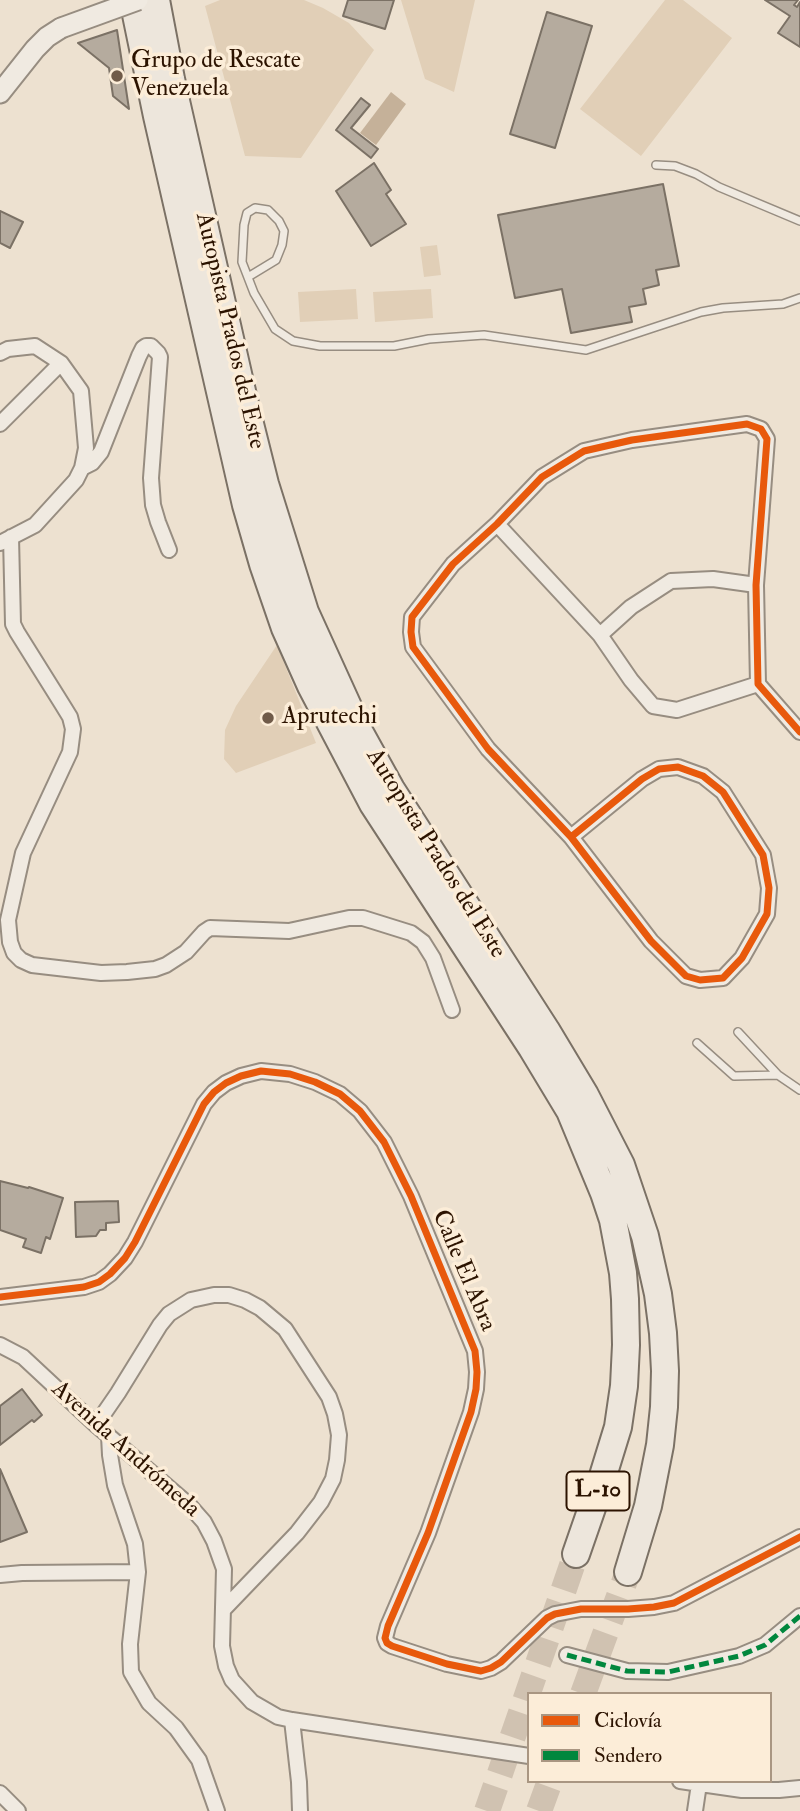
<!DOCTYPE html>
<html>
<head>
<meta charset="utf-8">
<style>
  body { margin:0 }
  #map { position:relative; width:800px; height:1811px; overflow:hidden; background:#ede1d0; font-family:"IM FELL Double Pica",serif }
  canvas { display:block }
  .legend { position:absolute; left:527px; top:1692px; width:245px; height:91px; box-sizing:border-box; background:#fcedd8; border:2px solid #a99682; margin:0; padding:9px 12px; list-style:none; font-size:21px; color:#2c1300 }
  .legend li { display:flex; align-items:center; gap:14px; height:35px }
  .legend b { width:35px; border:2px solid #a99682 }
</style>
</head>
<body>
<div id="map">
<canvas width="800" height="1811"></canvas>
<ul class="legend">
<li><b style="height:9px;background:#e8590c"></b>Ciclovía</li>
<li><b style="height:9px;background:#00873e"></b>Sendero</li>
</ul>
</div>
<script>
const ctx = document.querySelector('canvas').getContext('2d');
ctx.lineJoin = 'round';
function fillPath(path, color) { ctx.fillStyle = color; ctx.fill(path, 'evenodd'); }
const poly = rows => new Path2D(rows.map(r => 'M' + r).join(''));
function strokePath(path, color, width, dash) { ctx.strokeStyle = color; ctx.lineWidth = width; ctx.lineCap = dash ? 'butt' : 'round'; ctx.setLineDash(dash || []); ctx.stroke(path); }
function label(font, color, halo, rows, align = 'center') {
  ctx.font = font + ' "IM FELL Double Pica",serif'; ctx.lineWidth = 7; ctx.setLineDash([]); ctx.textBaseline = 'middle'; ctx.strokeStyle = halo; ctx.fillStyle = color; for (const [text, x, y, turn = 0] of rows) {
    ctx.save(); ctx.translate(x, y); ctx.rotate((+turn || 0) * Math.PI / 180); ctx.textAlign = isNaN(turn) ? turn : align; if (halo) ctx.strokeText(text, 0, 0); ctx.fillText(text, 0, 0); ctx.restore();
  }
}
fillPath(poly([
  [220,0,304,0,323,8,349,23,374,50,301,158,245,156,205,6],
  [401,0,475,0,454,92,425,79],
  [665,0,683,0,732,38,641,156,580,109],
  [437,245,441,275,424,277,420,247],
  [356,289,358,319,300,322,298,292],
  [431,289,433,318,375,322,373,292],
  [277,645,316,743,236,773,224,759,225,730,236,706]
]), '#e1cfb7');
fillPath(poly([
  [391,92,406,104,376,145,360,133]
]), '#c5b199');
const building = poly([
  [348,0,394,0,385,29,343,16,348,0],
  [765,0,798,0,794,5,797,7,800,2,800,47,778,33,790,16,765,0],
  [547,12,592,26,555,148,510,134,547,12],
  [117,30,129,109,113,96,109,68,78,43,117,30],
  [361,98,370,105,351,128,378,149,371,158,336,130,361,98],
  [374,163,391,190,386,194,406,224,371,246,336,191,374,163],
  [663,184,679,266,656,270,659,285,643,289,646,304,629,307,632,322,571,333,562,289,515,298,498,215,663,184],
  [0,211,23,222,10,248,0,243,0,211],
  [0,1181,28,1188,29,1187,63,1198,50,1239,46,1237,41,1253,23,1247,26,1239,0,1230,0,1181],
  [118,1201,119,1222,106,1223,106,1230,100,1230,96,1236,76,1237,75,1202,118,1201],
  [22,1389,42,1415,34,1422,32,1420,0,1445,0,1406,22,1389],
  [0,1469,27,1532,0,1542,0,1469]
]);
fillPath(building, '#b5ab9e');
strokePath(building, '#7b7165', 2);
strokePath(poly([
  [583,1694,628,1572],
  [487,1811,576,1554],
  [539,1811,550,1781]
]), '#d0c2b1', 26, [26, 13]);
const service = poly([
  [656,165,675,166,696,174,719,187,800,221],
  [248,277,276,260,282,245,284,231,279,221,268,210,255,208,247,213,244,225,242,262,254,293,275,329,293,341,320,346,394,346,429,339,484,335,586,350,701,312,723,308,783,304,800,298],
  [738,1032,778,1075,800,1090],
  [697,1043,734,1076,778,1075]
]);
const minor = poly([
  [0,353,8,349,35,346,61,363,81,391,86,448,82,468,76,480,35,525,0,543],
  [0,424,61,363],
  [82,468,92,463,101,452,139,356,143,348,146,346,151,346,158,353,160,357,151,478,153,505,158,522,169,550],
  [497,524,600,635,631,680,653,706,677,710,758,684],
  [11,537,13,624,17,632,62,704,70,717,73,729,70,752,23,853,8,920,10,942,14,953,21,960,32,965,101,973,127,972,155,969,166,965,186,952,204,932,210,928,289,931,349,918,363,918,411,933,423,942,433,958,452,1010],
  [600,635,631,607,671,581,713,579,756,585],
  [571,837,642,779,659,769,678,767,703,776,723,792,763,855,769,888,767,914,742,958,723,978,700,980,686,976,651,941,571,837,488,749,413,647,411,632,412,617,453,564,497,524,542,477,584,451,632,440,747,424,761,429,767,439,756,585,758,684,800,732],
  [0,1297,84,1287,99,1282,110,1274,125,1258,135,1242,204,1104,214,1092,226,1083,241,1076,261,1071,290,1074,315,1082,340,1094,360,1111,384,1142,411,1196,475,1351,477,1372,476,1389,471,1412,428,1533,388,1626,385,1638,387,1643,392,1646,447,1664,481,1671,491,1668,501,1662,547,1618,555,1614,581,1609,628,1609,654,1607,674,1603,800,1537],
  [0,1345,23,1357,96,1425,189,1505,204,1522,214,1541,224,1569,222,1646,226,1666,232,1680,252,1702,278,1717,292,1720,529,1756],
  [96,1425,118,1393,160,1325,169,1314,191,1300,214,1295,229,1295,245,1300,260,1308,285,1329,329,1397,335,1414,339,1435,337,1460,333,1479,321,1502,297,1533,224,1609],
  [109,1436,110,1455,115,1485,135,1544,138,1572,130,1644,131,1672,149,1703,176,1728,199,1760,217,1811],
  [0,1575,22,1573,138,1572],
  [567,1655,627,1671,668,1672,739,1656,765,1645,800,1616],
  [292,1720,299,1782,300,1811],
  [680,1781,742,1790,779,1790,800,1788],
  [0,1793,18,1811],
  [695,1811,699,1784]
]);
const tertiary = poly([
  [0,93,35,49,47,37,61,28]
]);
const motorway = poly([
  [133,0,157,116,246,505,263,564,285,628,311,686,373,804,532,1048,570,1111,604,1193,613,1220,623,1273,625,1299,626,1345,624,1386,618,1427,602,1479,576,1554],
  [156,0,171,79,244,400,265,484,305,612,360,733,391,789,546,1030,585,1095,621,1165,645,1236,658,1294,663,1333,665,1371,664,1407,660,1445,648,1506,628,1572]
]);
strokePath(service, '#978d81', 10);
strokePath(minor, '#978d81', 18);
strokePath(tertiary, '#978d81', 23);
strokePath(motorway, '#7b7165', 30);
strokePath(service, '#f0eae1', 7);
strokePath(minor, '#f0eae1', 14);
strokePath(tertiary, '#f0eae1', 19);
strokePath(motorway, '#ede6dc', 26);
const tertiaryBridge = poly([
  [61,28,138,0]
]);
strokePath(tertiaryBridge, '#978d81', 23, []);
strokePath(tertiaryBridge, '#f0eae1', 19);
strokePath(poly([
  [567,1655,627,1671,668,1672,739,1656,765,1645,800,1616]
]), '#00873e', 5, [10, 5]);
strokePath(poly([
  [571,837,642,779,659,769,678,767,703,776,723,792,763,855,769,888,767,914,742,958,723,978,700,980,686,976,651,941,571,837,488,749,413,647,411,632,412,617,453,564,497,524,542,477,584,451,632,440,747,424,761,429,767,439,756,585,758,684,800,732],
  [0,1297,84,1287,99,1282,110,1274,125,1258,135,1242,204,1104,214,1092,226,1083,241,1076,261,1071,290,1074,315,1082,340,1094,360,1111,384,1142,411,1196,475,1351,477,1372,476,1389,471,1412,428,1533,388,1626,385,1638,387,1643,392,1646,447,1664,481,1671,491,1668,501,1662,547,1618,555,1614,581,1609,628,1609,654,1607,674,1603,800,1537]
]), '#e8590c', 7);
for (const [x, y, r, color] of [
  [117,76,7,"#705b49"],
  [268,718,7,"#705b49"]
]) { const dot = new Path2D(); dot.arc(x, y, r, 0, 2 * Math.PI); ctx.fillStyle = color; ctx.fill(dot); strokePath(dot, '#fcedd8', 2.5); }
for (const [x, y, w] of [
  [598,1491,63]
]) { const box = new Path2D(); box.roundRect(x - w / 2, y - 19.5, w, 39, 5); ctx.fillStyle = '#fcedd8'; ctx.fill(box); strokePath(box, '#2c1300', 2); }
label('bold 23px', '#2c1300', null, [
  ["L-10",598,1491]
]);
label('24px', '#2c1300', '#fcedd8', [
  ["Grupo de Rescate",131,62],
  ["Venezuela",131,90],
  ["Aprutechi",282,718]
], 'left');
label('24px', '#2c1300', '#fcedd8', [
  ["Autopista Prados del Este",229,331,77],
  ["Autopista Prados del Este",435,854,58],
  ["Calle El Abra",463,1271,67],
  ["Avenida Andrómeda",125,1450,42]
]);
</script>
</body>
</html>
